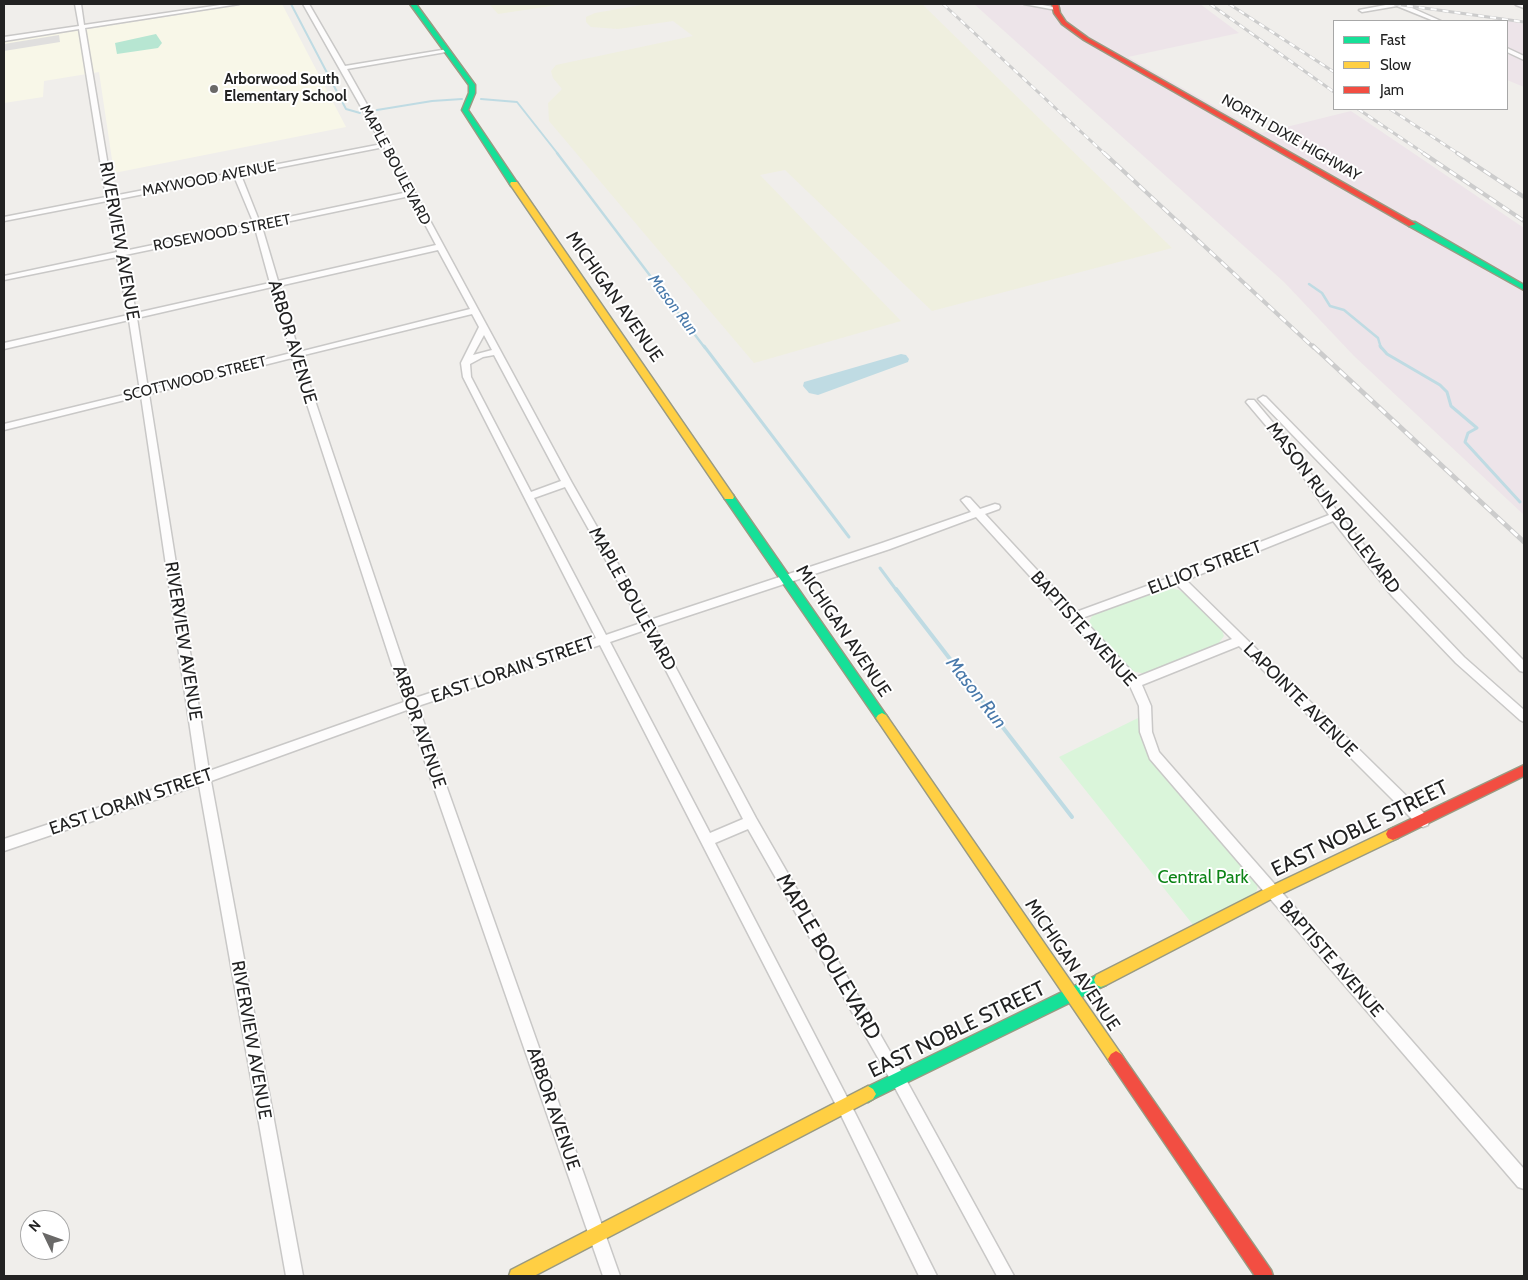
<!DOCTYPE html>
<html>
<head>
<meta charset="utf-8">
<style>
  body { margin:0 }
  #map { position:relative; width:1528px; height:1280px; overflow:hidden; background:#f0eeeb; font-family:Cabin,sans-serif }
  canvas { display:block }
  .frame { position:absolute; inset:0; border:5px solid #222; pointer-events:none }
  .legend { position:absolute; left:1333px; top:20px; width:175px; height:90px; box-sizing:border-box; background:#fff; border:1px solid #a7a7a7; margin:0; padding:6px 9px; list-style:none; font-size:15px; color:#222 }
  .legend li { display:flex; align-items:center; gap:10px; height:25px }
  .legend b { width:25px; border:1px solid #a7a7a7 }
  .north { position:absolute; left:20px; top:1210px; width:50px; height:50px; box-sizing:border-box; background:#fff; border:1px solid #a7a7a7; border-radius:50%; rotate:312deg; font-size:14px; font-weight:700; line-height:20px; text-align:center; color:#222 }
  .north::after { content:''; display:block; margin:auto; width:18px; height:22px; background:#6a6968; clip-path:polygon(50% 0,100% 100%,50% 72%,0 100%) }
</style>
</head>
<body>
<div id="map">
<canvas width="1528" height="1280"></canvas>
<div class="frame"></div>
<ul class="legend">
<li><b style="height:6px;background:#16e098"></b>Fast</li>
<li><b style="height:6px;background:#ffcf43"></b>Slow</li>
<li><b style="height:6px;background:#f24e42"></b>Jam</li>
</ul>
<div class="north">N</div>
</div>
<script>
const ctx = document.querySelector('canvas').getContext('2d');
ctx.lineJoin = 'round';
function fillPath(path, color) { ctx.fillStyle = color; ctx.fill(path, 'evenodd'); }
const poly = rows => new Path2D(rows.map(r => 'M' + r).join(''));
function strokePath(path, color, width, dash) { ctx.strokeStyle = color; ctx.lineWidth = width; ctx.lineCap = dash ? 'butt' : 'round'; ctx.setLineDash(dash || []); ctx.stroke(path); }
function label(font, color, halo, rows, align = 'center') {
  ctx.font = font + ' Cabin,sans-serif'; ctx.lineWidth = 4; ctx.setLineDash([]); ctx.textBaseline = 'middle'; ctx.strokeStyle = halo; ctx.fillStyle = color; for (const [text, x, y, turn = 0] of rows) {
    ctx.save(); ctx.translate(x, y); ctx.rotate((+turn || 0) * Math.PI / 180); ctx.textAlign = isNaN(turn) ? turn : align; if (halo) ctx.strokeText(text, 0, 0); ctx.fillText(text, 0, 0); ctx.restore();
  }
}
fillPath(poly([
  [974,4,1200,4,1239,33,1128,57,1262,133,1351,111,1524,228,1524,515,1354,356,1284,282],
  [1507,21,1524,24,1524,87,1507,80,1507,55,1518,53,1507,48]
]), '#ede4e9');
fillPath(poly([
  [249,4,282,4,346,127,114,173,99,72,44,81,43,97,4,103,4,42]
]), '#f8f7e8');
fillPath(poly([
  [489,4,564,4,498,14],
  [647,4,922,4,1172,248,932,311,785,170,760,175,901,321,754,363,549,121,548,103,562,89,553,78,551,71,556,65,693,36,673,21,618,29,591,27,586,22,586,17,595,13]
]), '#efefdf');
fillPath(poly([
  [1166,587,1179,590,1185,594,1222,630,1224,636,1218,644,1146,674,1131,671,1091,629,1089,622,1092,616,1099,612],
  [1142,716,1146,735,1258,885,1255,897,1194,926,1059,757]
]), '#daf5da');
fillPath(poly([
  [156,34,162,43,158,48,117,54,115,43]
]), '#b7e6d2');
fillPath(poly([
  [59,35,60,42,4,51,4,44]
]), '#e0dfde');
fillPath(poly([
  [901,354,906,355,909,359,908,362,818,395,809,393,803,386,804,382]
]), '#bfdbe3');
strokePath(poly([
  [291,4,346,109,360,113],
  [481,99,517,102,558,154],
  [377,110,432,101,462,99]
]), '#bfdbe3', 2);
strokePath(poly([
  [557,153,705,348],
  [1309,284,1322,293,1330,306,1344,310,1378,338,1381,348]
]), '#bfdbe3', 2.5);
strokePath(poly([
  [704,346,849,537],
  [1380,346,1387,354,1440,385,1447,392,1451,406,1477,428,1468,433,1465,442,1520,502],
  [880,568,897,591]
]), '#bfdbe3', 3);
strokePath(poly([
  [896,589,1072,817]
]), '#bfdbe3', 4);
const street = poly([
  [75,4,81,4,84,25,227,4,239,4,85,28,113,196,382,144,303,4,309,4,345,66,448,49,449,50,446,52,347,69,374,117,572,483,650,620,882,543,971,512,961,500,966,497,970,498,980,509,995,504,999,505,1000,507,999,509,985,514,1076,612,1174,576,1329,515,1279,441,1246,402,1248,400,1254,400,1285,437,1339,514,1400,590,1464,657,1524,710,1524,722,1520,720,1456,663,1392,596,1333,521,1186,580,1428,817,1429,821,1428,825,1423,827,1418,825,1239,646,1142,685,1151,706,1152,732,1159,752,1524,1169,1524,1189,1518,1187,1150,759,1140,732,1139,706,1130,686,976,517,890,549,654,627,756,818,904,1076,1014,1276,997,1276,894,1086,748,829,715,843,849,1101,937,1276,919,1276,839,1111,600,645,418,706,620,1276,603,1276,407,710,211,781,303,1276,286,1276,199,785,4,851,4,839,197,775,141,396,4,430,4,424,140,391,129,320,4,349,4,343,128,315,117,257,4,280,4,276,117,252,107,201,4,221,4,217,106,197,79,29,4,41,4,37,79,26,75,4],
  [384,147,408,192,260,223,241,175,384,147],
  [234,176,254,224,124,251,114,200,234,176],
  [410,196,436,245,278,281,262,227,410,196],
  [255,228,270,283,136,313,125,255,255,228],
  [438,250,470,309,299,352,279,286,438,250],
  [272,287,291,353,148,389,137,318,272,287],
  [472,314,479,327,461,363,463,377,596,638,415,698,300,356,472,314],
  [484,335,492,350,473,355,484,335],
  [494,355,561,481,531,492,471,377,470,364,483,357,494,355],
  [292,358,404,702,209,771,149,394,292,358],
  [565,487,641,623,606,635,534,498,565,487],
  [1176,584,1232,639,1137,677,1082,618,1176,584],
  [645,630,743,819,710,833,610,642,645,630],
  [1024,4,1037,4,1059,8,1056,10,1024,4],
  [1391,4,1403,4,1441,21,1434,21,1397,6,1362,12,1359,10,1391,4],
  [1515,4,1524,4,1524,8,1516,5,1515,4],
  [1507,48,1524,56,1524,60,1507,52,1507,48],
  [1263,396,1266,397,1524,661,1524,672,1520,671,1260,401,1258,399,1263,396]
]);
const fast = poly([
  [410,4,416,4,475,85,475,93,468,110,518,184,517,186,511,186,462,110,469,93,469,85,410,4],
  [1409,222,1415,222,1524,285,1524,290,1409,226,1409,222],
  [729,494,733,495,886,715,888,718,886,721,878,721,725,499,724,497,725,495,729,494],
  [1101,973,1106,975,1108,980,1106,985,873,1099,868,1102,863,1099,860,1094,863,1089,1101,973]
]);
const slow = poly([
  [511,182,517,182,733,495,734,497,733,499,725,499,510,184,511,182],
  [882,713,886,715,1121,1054,1124,1059,1121,1064,1116,1067,1111,1064,878,721,876,718,878,715,882,713],
  [1393,828,1398,830,1400,834,1398,838,1277,896,1106,985,1101,987,1096,985,1094,980,1096,975,1267,888,1393,828],
  [868,1086,873,1089,876,1094,873,1099,534,1276,509,1276,511,1270,868,1086]
]);
const jam = poly([
  [1052,4,1058,4,1060,13,1066,22,1088,38,1416,224,1409,226,1084,40,1062,24,1054,13,1052,4],
  [1524,765,1524,776,1398,838,1393,840,1388,838,1386,834,1388,830,1524,765],
  [1116,1051,1121,1054,1271,1270,1273,1276,1255,1276,1111,1064,1108,1059,1111,1054,1116,1051]
]);
strokePath(street, '#c9c8c7', 3);
strokePath(fast, '#999a82', 3);
strokePath(slow, '#999a82', 3);
strokePath(jam, '#999a82', 3);
fillPath(street, '#fdfcfc');
fillPath(fast, '#16e098');
fillPath(slow, '#ffcf43');
fillPath(jam, '#f24e42');
const railFar2 = poly([
  [943,4,1105,154],
  [1210,4,1334,92],
  [1229,4,1334,72],
  [1395,4,1524,22],
  [1358,109,1425,154],
  [1390,109,1459,154]
]);
const railFar1 = poly([
  [1104,153,1314,348],
  [1423,153,1524,221],
  [1457,153,1524,197]
]);
const rail = poly([
  [1313,346,1524,542]
]);
strokePath(railFar2, '#ccc', 3);
strokePath(railFar1, '#ccc', 4);
strokePath(rail, '#ccc', 5);
strokePath(railFar2, '#fff', 2, [6]);
strokePath(railFar1, '#fff', 2.5, [8]);
strokePath(rail, '#fff', 3, [9]);
for (const [x, y, r, color] of [
  [214,89,5,"#6a6968"]
]) { const dot = new Path2D(); dot.arc(x, y, r, 0, 2 * Math.PI); ctx.fillStyle = color; ctx.fill(dot); strokePath(dot, '#fff', 2); }
label('bold 15px', '#222', '#fff', [
  ["Arborwood South",224,80],
  ["Elementary School",224,97]
], 'left');
label('15px', '#222', '#fff', [
  ["NORTH DIXIE HIGHWAY",1291,138,30],
  ["MAPLE BOULEVARD",395,165,62],
  ["MAYWOOD AVENUE",209,179,-11],
  ["ROSEWOOD STREET",222,233,-11],
  ["SCOTTWOOD STREET",195,379,-14]
]);
label('italic 16px', '#4a7aab', '#fff', [
  ["Mason Run",673,305,53]
]);
label('18px', '#222', '#fff', [
  ["RIVERVIEW AVENUE",119,241,80],
  ["MICHIGAN AVENUE",614,297,55],
  ["ARBOR AVENUE",292,342,73],
  ["MASON RUN BOULEVARD",1333,508,53],
  ["ELLIOT STREET",1205,568,-21],
  ["MAPLE BOULEVARD",632,599,61],
  ["BAPTISTE AVENUE",1083,629,48],
  ["MICHIGAN AVENUE",843,631,56],
  ["RIVERVIEW AVENUE",183,641,81],
  ["EAST LORAIN STREET",513,670,-19],
  ["LAPOINTE AVENUE",1300,700,45],
  ["ARBOR AVENUE",419,727,71],
  ["EAST LORAIN STREET",131,802,-19],
  ["BAPTISTE AVENUE",1331,959,49],
  ["MICHIGAN AVENUE",1072,965,56],
  ["RIVERVIEW AVENUE",251,1040,80],
  ["ARBOR AVENUE",553,1109,71]
]);
label('18px', '#0c8416', '#fff', [
  ["Central Park",1203,878]
]);
label('italic 19px', '#4a7aab', '#fff', [
  ["Mason Run",976,693,52]
]);
label('21px', '#222', '#fff', [
  ["EAST NOBLE STREET",1360,829,-26],
  ["MAPLE BOULEVARD",828,957,60],
  ["EAST NOBLE STREET",957,1030,-26]
]);
</script>
</body>
</html>
